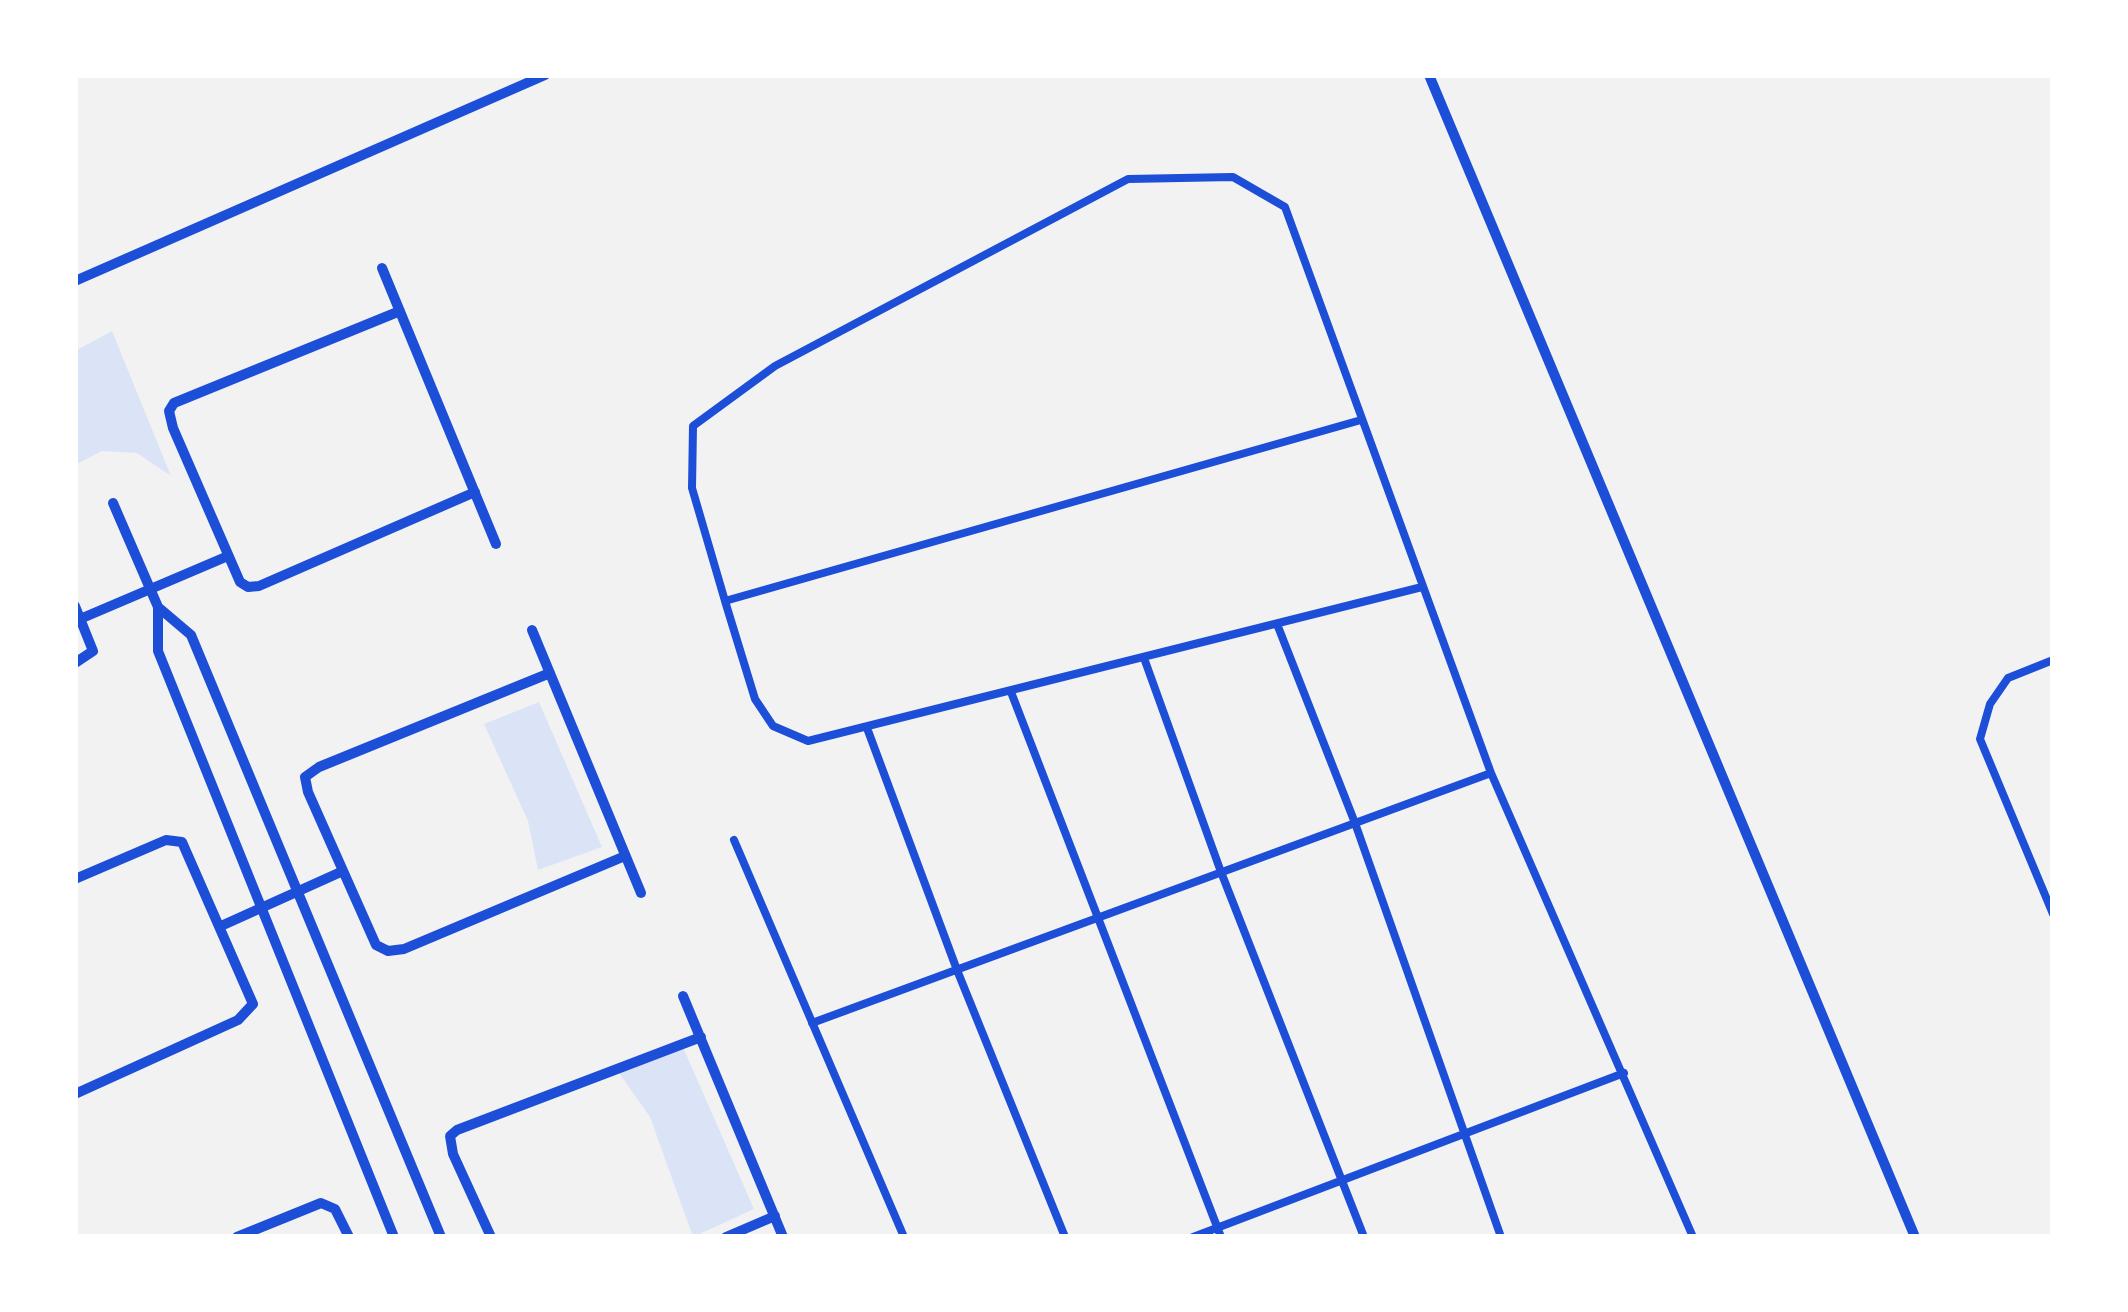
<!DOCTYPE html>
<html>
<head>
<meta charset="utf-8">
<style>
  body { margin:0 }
  #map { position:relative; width:2128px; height:1312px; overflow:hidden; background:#f2f2f2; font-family:"Exo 2",sans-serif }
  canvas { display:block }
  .frame { position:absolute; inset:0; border:78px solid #fff; pointer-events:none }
</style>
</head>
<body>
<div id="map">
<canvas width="2128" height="1312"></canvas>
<div class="frame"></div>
</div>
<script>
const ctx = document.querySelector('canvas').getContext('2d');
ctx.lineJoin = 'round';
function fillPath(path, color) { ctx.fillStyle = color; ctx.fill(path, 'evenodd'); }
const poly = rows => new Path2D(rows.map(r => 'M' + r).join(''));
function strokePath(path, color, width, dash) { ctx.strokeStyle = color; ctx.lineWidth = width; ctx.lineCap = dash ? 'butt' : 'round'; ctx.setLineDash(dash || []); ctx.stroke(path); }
fillPath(poly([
  [112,331,171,476,137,453,102,451,75,465,75,351],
  [539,702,602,847,538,870,528,821,484,724],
  [682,1045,754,1209,693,1237,650,1117,619,1073]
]), '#dbe4f7');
strokePath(poly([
  [1361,420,725,601,692,488,693,426,775,366,1128,179,1233,177,1285,207,1491,773,1693,1237],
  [725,601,755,699,773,726,808,741,1422,587],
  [1277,624,1355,823,1501,1237],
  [1144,658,1221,872,1364,1237],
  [2053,660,2008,678,1990,704,1980,739,2053,914],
  [1011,692,1221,1237],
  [867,728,957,970,1065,1237],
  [734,840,904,1237],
  [812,1023,1491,773],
  [1193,1237,1624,1073]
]), '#1d4ed8', 8);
strokePath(poly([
  [1429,75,1915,1237],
  [382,268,496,544],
  [75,281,545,75],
  [400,311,174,403,169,411,173,428,240,582,248,587,259,586,475,492],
  [113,503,158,607,158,651,394,1237],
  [75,606,93,651,75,663],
  [158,607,191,635,441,1237],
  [80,619,228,556],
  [532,630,641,893],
  [550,673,319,767,305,777,308,792,376,945,388,951,404,949,625,856],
  [75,879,166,840,182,842,253,1004,238,1020,75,1094],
  [221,926,343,871],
  [683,996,783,1237],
  [237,1237,321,1203,335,1209,349,1237],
  [491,1237,453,1154,450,1136,457,1130,701,1037],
  [726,1237,775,1216]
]), '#1d4ed8', 10);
</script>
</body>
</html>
